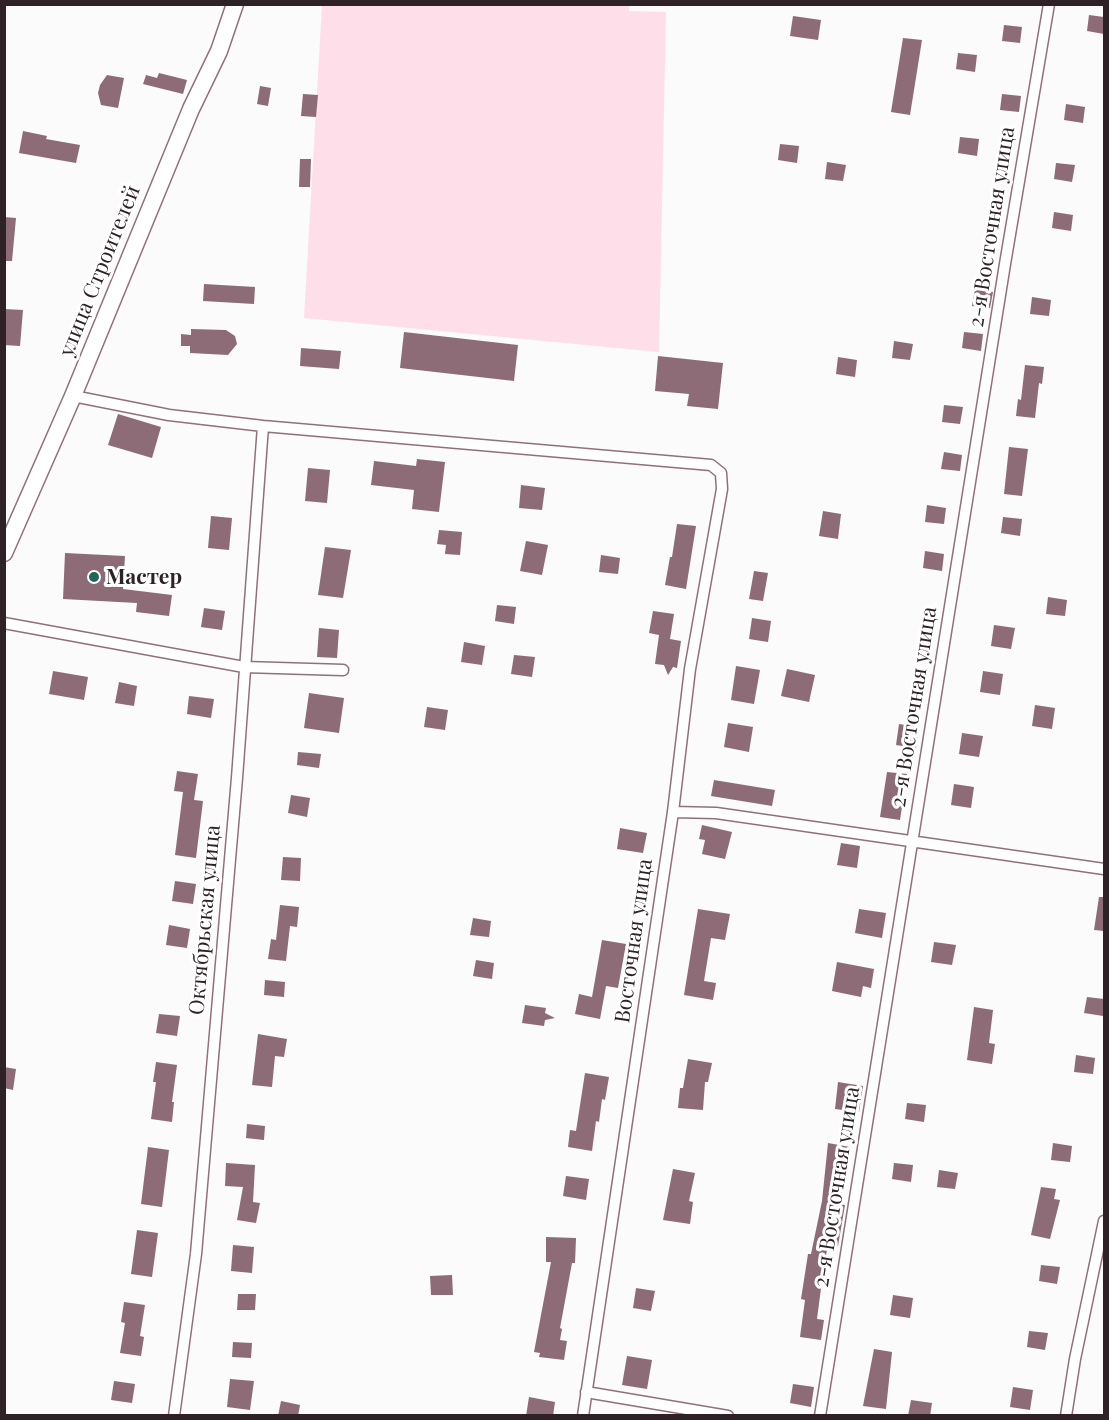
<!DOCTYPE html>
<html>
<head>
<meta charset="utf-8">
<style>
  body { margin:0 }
  #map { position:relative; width:1109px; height:1420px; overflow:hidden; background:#fbfbfb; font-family:"Playfair Display",serif }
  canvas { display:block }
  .frame { position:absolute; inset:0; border:6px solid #2f2226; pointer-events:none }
</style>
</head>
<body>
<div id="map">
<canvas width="1109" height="1420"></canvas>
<div class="frame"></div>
</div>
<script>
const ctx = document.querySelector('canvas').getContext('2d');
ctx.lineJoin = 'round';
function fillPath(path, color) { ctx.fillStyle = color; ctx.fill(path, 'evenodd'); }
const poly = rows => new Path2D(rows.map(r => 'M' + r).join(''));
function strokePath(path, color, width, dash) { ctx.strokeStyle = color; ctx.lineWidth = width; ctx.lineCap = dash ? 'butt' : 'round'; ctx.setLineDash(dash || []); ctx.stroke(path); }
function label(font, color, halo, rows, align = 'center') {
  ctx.font = font + ' "Playfair Display",serif'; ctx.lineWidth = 6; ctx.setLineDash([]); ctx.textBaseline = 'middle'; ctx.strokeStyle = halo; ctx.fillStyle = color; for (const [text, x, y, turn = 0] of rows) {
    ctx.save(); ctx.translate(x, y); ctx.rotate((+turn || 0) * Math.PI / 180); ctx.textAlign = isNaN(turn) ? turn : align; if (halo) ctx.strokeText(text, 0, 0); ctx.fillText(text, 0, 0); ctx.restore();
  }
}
fillPath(poly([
  [629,4,629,11,666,12,659,352,304,318,322,5]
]), '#fedfe9');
fillPath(poly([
  [1089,15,1104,17,1104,34,1087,31],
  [793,16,821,20,818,40,790,36],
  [1004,25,1022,27,1020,43,1002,41],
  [903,38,922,40,910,115,891,112],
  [958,53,977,55,975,72,956,69],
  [159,73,187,80,183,94,143,84,146,75,157,78],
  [107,75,124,78,118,108,101,105,98,93,100,85],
  [260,86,271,88,268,106,257,104],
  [303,94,318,95,316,117,301,116],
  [1002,94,1021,96,1019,112,1000,110],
  [1066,104,1085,107,1083,123,1064,120],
  [23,131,47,136,46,139,80,145,76,163,19,153],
  [960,137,979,139,977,156,958,153],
  [780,144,799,146,797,163,778,160],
  [300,159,311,159,310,187,299,187],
  [827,162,846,165,843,181,825,179],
  [1056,163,1075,165,1072,182,1054,179],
  [1054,212,1073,215,1071,231,1052,228],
  [4,217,16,218,12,261,4,261],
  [204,284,255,287,254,304,203,301],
  [975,289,993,292,990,308,972,306],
  [1032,297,1051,300,1049,316,1030,314],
  [4,309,23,310,20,346,4,345],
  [191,329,226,330,235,336,237,344,228,355,190,353,190,346,181,346,181,334,191,335],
  [404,332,518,345,514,381,400,368],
  [964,332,983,334,981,351,962,348],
  [894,341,913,344,910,360,892,358],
  [301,348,341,351,339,369,300,366],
  [658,356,723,363,718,409,687,406,689,394,655,391],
  [838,357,857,360,855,377,836,374],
  [1025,365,1044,367,1042,384,1039,383,1035,418,1016,416,1018,399,1021,400],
  [944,405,963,407,960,424,942,422],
  [118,414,161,427,152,458,108,445],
  [1009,447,1028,449,1022,496,1004,494],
  [944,452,962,455,960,471,941,469],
  [417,459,445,462,439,512,412,509,414,490,371,485,374,461,416,466],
  [308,468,330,470,327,503,305,501],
  [521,485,545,488,542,510,519,508],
  [927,505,946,508,944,524,925,522],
  [823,511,841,514,838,539,819,536],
  [211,516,232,518,229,550,208,548],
  [1003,517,1022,519,1020,536,1001,533],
  [677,524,696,526,686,589,665,585,670,557,672,557],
  [439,530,462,532,460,555,445,554,446,545,437,544],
  [526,541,548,545,542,575,520,571],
  [325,547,351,550,343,598,318,595],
  [925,551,944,554,942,571,923,568],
  [65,553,125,556,123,589,172,595,169,616,136,612,137,603,63,599],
  [601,555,620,558,618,574,599,572],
  [754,571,768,573,763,601,749,599],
  [1048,597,1067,600,1065,616,1046,614],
  [497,605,516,607,514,624,495,621],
  [204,608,225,611,222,630,201,627],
  [653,611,674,614,670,639,681,641,677,668,673,667,668,675,664,665,655,664,659,635,649,633],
  [752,618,771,621,768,642,749,639],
  [994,625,1015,628,1011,649,991,646],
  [319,628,339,630,337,658,317,657],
  [464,642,485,646,482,665,461,662],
  [514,655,535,657,532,677,511,674],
  [736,666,760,670,754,704,731,700],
  [787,669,815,675,809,702,781,696],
  [53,671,88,677,84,700,49,694],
  [983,671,1003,674,1000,695,980,692],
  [119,682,137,686,134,706,115,703],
  [309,693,344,698,339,733,304,728],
  [189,696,214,699,211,718,187,714],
  [1035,705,1055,708,1052,729,1032,726],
  [427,707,448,710,445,730,424,727],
  [728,723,753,727,749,752,724,747],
  [899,724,919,727,916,748,896,745],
  [962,733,983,736,979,757,959,754],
  [298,752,321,754,319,768,297,765],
  [177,771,198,774,194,800,203,801,196,858,175,855,183,792,174,791],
  [887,772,907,774,900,820,880,817],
  [714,780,775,790,772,806,711,796],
  [954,784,974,787,971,808,951,805],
  [291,795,310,798,307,817,288,813],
  [702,825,732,832,725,859,702,854,705,840,699,839],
  [620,828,647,833,643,853,617,849],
  [841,843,860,846,857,868,837,865],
  [283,857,301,858,300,881,281,880],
  [175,881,196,884,193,904,172,901],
  [1099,897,1104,897,1104,931,1094,930],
  [280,905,299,907,297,927,290,926,286,961,268,959,271,939,276,940],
  [698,909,730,914,725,940,711,938,704,981,716,983,713,1000,684,995],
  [859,909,886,913,882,938,855,933],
  [473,918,491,921,489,937,470,935],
  [169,925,190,929,187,948,166,945],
  [602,940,626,944,618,988,606,986,600,1019,575,1014,579,994,592,997],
  [934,942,956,945,952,965,931,962],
  [476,960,494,963,492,979,473,976],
  [837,962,874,969,871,988,863,986,861,997,832,991],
  [265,980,285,982,284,997,264,995],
  [1087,997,1104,999,1103,1016,1084,1013],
  [525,1005,546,1008,545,1013,555,1018,545,1020,544,1026,522,1023],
  [974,1007,993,1010,989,1043,995,1044,992,1064,967,1060],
  [159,1014,180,1016,177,1036,156,1033],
  [258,1034,287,1039,284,1057,275,1056,272,1087,252,1085],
  [1076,1055,1095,1058,1093,1074,1074,1072],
  [688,1059,712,1063,708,1082,705,1082,703,1110,678,1108,680,1088,683,1088],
  [156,1062,177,1065,172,1102,174,1102,172,1122,151,1119,156,1082,153,1082],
  [4,1067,16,1069,13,1090,4,1088],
  [585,1073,609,1077,605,1100,602,1099,599,1122,596,1121,592,1151,568,1147,570,1130,576,1131],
  [838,1082,863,1086,859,1112,835,1109],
  [907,1103,926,1105,924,1122,905,1119],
  [247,1124,265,1126,264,1140,246,1138],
  [828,1143,850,1147,846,1162,840,1204,845,1205,838,1246,828,1244,823,1273,817,1319,824,1320,821,1340,800,1337,805,1300,801,1299,808,1254,811,1254,822,1201],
  [1053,1143,1072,1146,1070,1162,1051,1160],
  [148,1147,169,1150,162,1207,141,1204],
  [226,1163,255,1165,253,1202,260,1203,256,1223,237,1220,243,1187,225,1186],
  [894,1163,913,1165,911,1182,892,1179],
  [673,1169,695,1173,689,1201,693,1202,690,1224,663,1220],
  [939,1170,958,1173,955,1189,937,1187],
  [566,1176,589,1179,586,1200,563,1196],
  [1041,1187,1056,1189,1054,1199,1060,1200,1050,1239,1031,1235],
  [137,1230,158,1233,152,1277,131,1274],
  [546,1237,576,1238,575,1263,572,1263,560,1328,562,1329,560,1340,567,1341,564,1360,539,1357,540,1353,534,1352,551,1262,546,1262],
  [233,1245,254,1247,252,1273,231,1271],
  [1041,1265,1060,1267,1057,1284,1039,1281],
  [452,1275,453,1295,431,1295,430,1276],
  [636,1288,655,1291,651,1311,633,1308],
  [238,1294,256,1294,255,1310,237,1310],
  [893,1295,913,1298,910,1318,890,1315],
  [124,1302,145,1305,140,1336,144,1337,141,1356,120,1353,125,1323,121,1322],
  [1029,1331,1048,1333,1045,1350,1027,1347],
  [233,1342,252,1343,251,1358,232,1357],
  [874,1349,892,1352,886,1409,863,1406],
  [627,1356,652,1360,647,1389,622,1385],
  [230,1379,254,1381,250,1410,227,1407],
  [114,1381,135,1384,132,1403,111,1400],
  [793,1384,814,1387,811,1407,790,1403],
  [1013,1387,1033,1390,1030,1410,1010,1407],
  [529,1397,555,1402,553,1416,526,1416],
  [911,1400,932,1403,930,1416,908,1416],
  [281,1401,300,1405,298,1416,278,1416]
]), '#8d6b77');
const street = poly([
  [73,396,169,415,263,426,711,465,721,473,722,489,690,669,673,812,583,1416],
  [4,623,244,667,343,670],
  [673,812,716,813,1104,869],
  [586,1392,728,1416],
  [174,1416,196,1254,237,778,263,426],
  [820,1416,1005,264,1049,4],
  [1066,1416,1075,1359,1104,1221]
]);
const secondary = poly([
  [4,553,73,396,191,109,219,51,235,4]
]);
strokePath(street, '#91707b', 13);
strokePath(secondary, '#91707b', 19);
strokePath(street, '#fff', 10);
strokePath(secondary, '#fff', 16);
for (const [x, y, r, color] of [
  [94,577,6,"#216658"]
]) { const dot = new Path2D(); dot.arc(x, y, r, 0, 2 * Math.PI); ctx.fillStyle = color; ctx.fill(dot); strokePath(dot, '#fff', 2); }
label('21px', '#2f2226', '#fff', [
  ["2-я Восточная улица",992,227,-81],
  ["улица Строителей",100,271,-68],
  ["2-я Восточная улица",914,707,-81],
  ["Октябрьская улица",205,920,-85],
  ["Восточная улица",634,941,-82],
  ["2-я Восточная улица",837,1187,-81]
]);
label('bold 21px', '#2f2226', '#fff', [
  ["Мастер",106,577]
], 'left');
</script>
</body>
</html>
